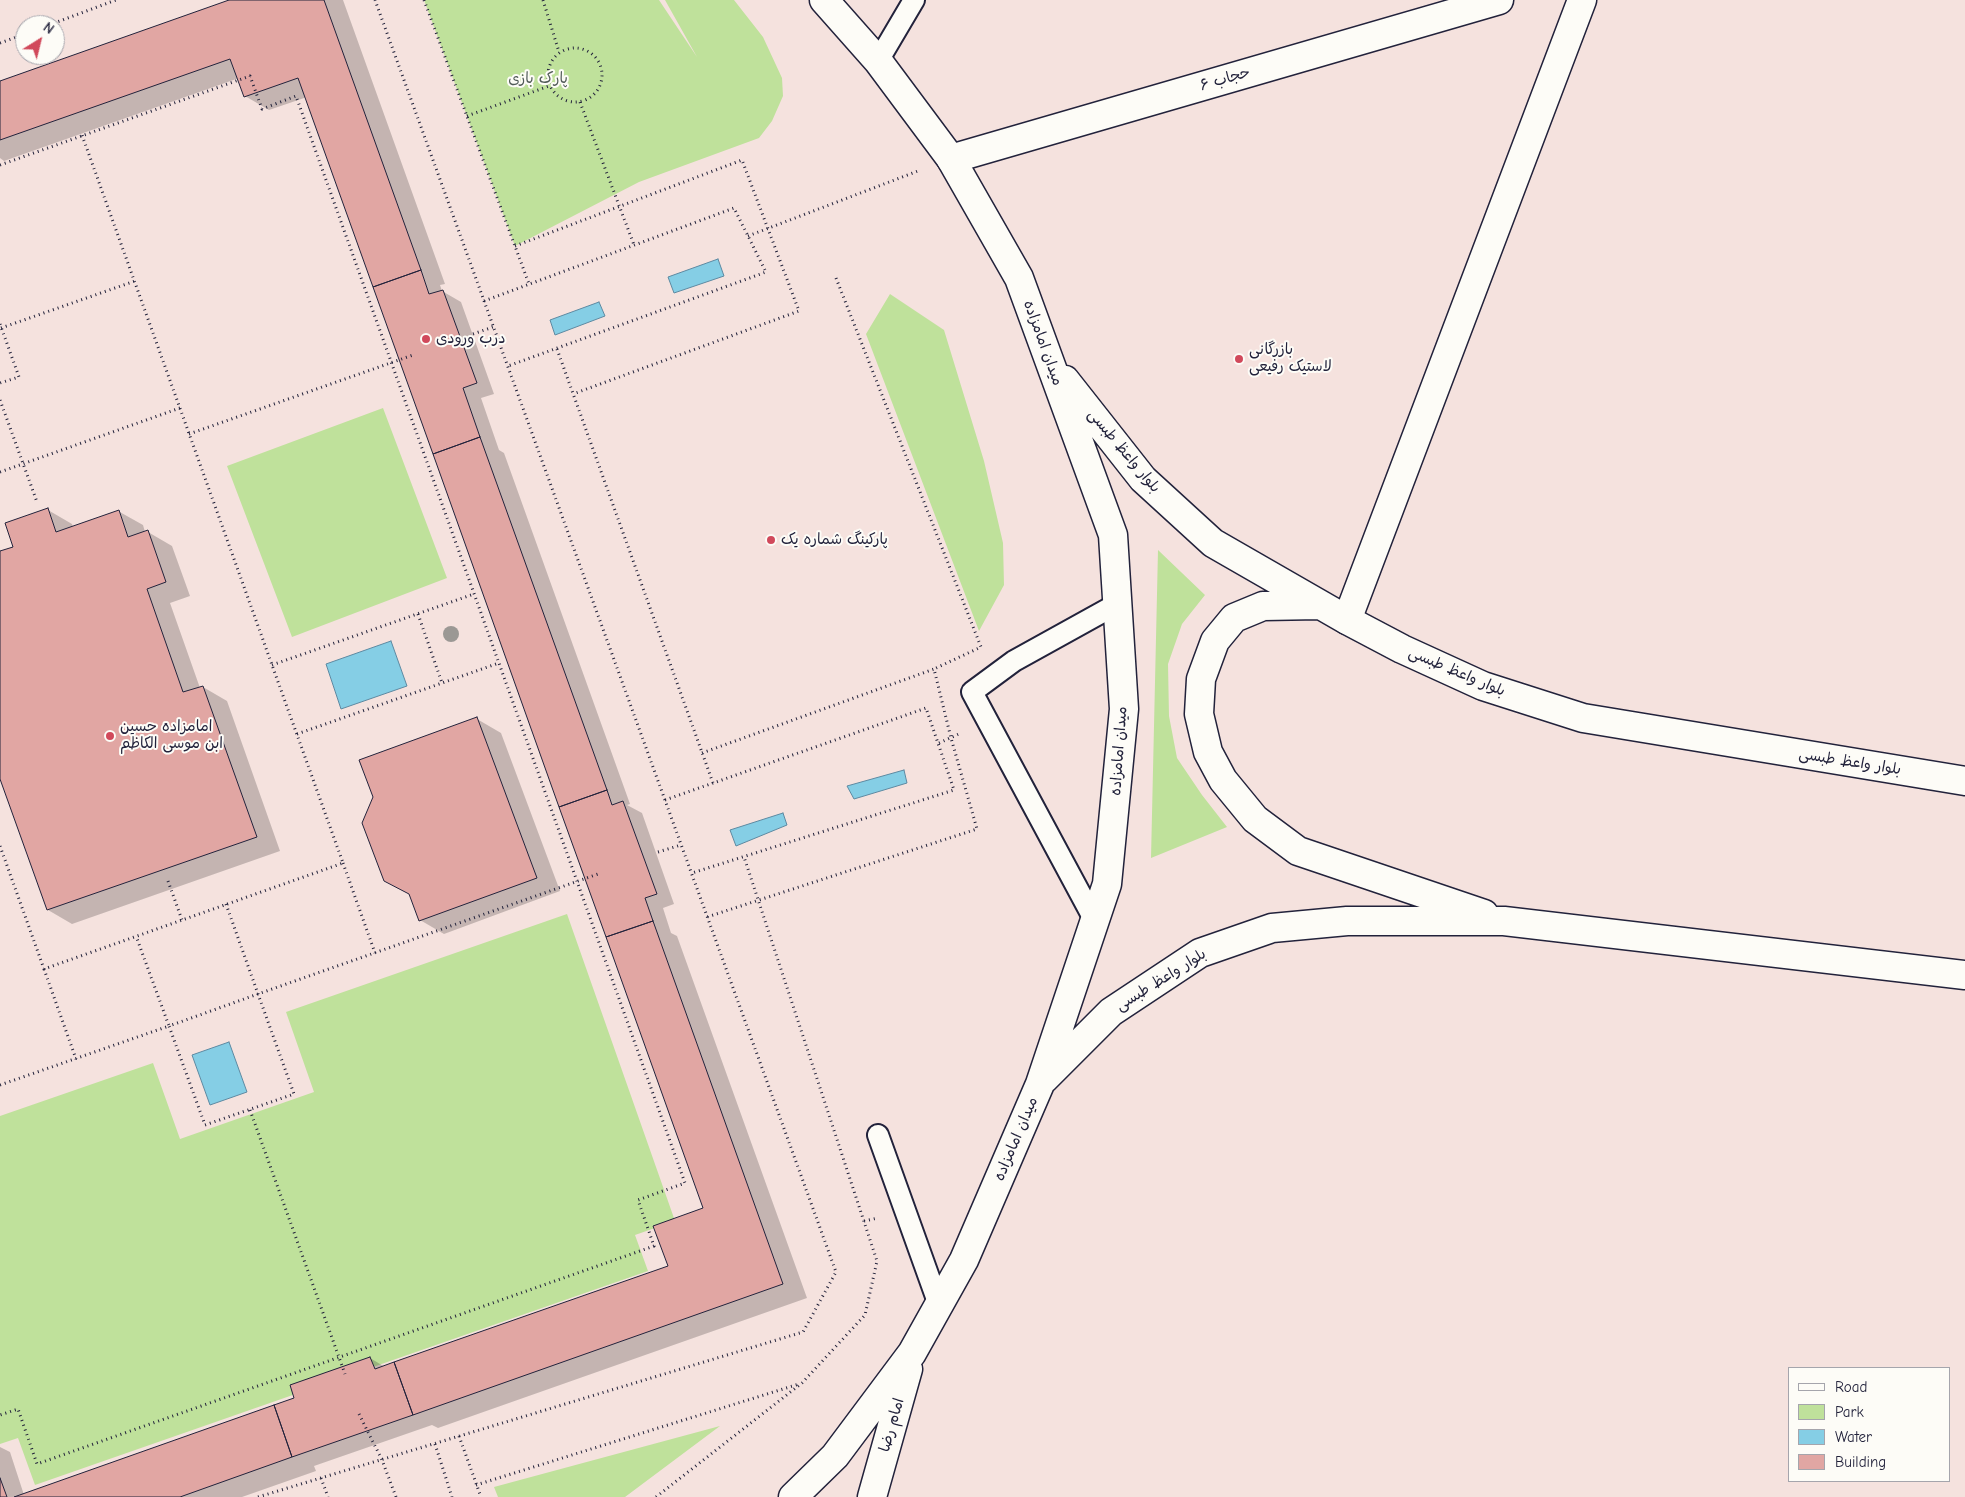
<!DOCTYPE html>
<html>
<head>
<meta charset="utf-8">
<style>
  body { margin:0 }
  #map { position:relative; width:1965px; height:1497px; overflow:hidden; background:#f5e2de; font-family:"Comic Neue",sans-serif }
  canvas { display:block }
  .legend { position:absolute; left:1788px; top:1367px; width:162px; height:115px; box-sizing:border-box; background:#fdfcf7; border:1px solid #a5a5ac; margin:0; padding:6px 9px; list-style:none; font-size:15px; color:#22223b }
  .legend li { display:flex; align-items:center; gap:10px; height:25px }
  .legend b { width:25px; border:1px solid #a5a5ac }
  .north { position:absolute; left:15px; top:15px; width:50px; height:50px; box-sizing:border-box; background:#fdfcf7; border:1px solid #a5a5ac; border-radius:50%; rotate:36deg; font-size:14px; font-weight:700; line-height:20px; text-align:center; color:#22223b }
  .north::after { content:''; display:block; margin:auto; width:18px; height:22px; background:#d1495b; clip-path:polygon(50% 0,100% 100%,50% 72%,0 100%) }
</style>
</head>
<body>
<div id="map">
<canvas width="1965" height="1497"></canvas>
<ul class="legend">
<li><b style="height:6px;background:#fdfcf7"></b>Road</li>
<li><b style="height:14px;background:#bfe19b"></b>Park</li>
<li><b style="height:14px;background:#85cee5"></b>Water</li>
<li><b style="height:14px;background:#e1a6a3"></b>Building</li>
</ul>
<div class="north">N</div>
</div>
<script>
const ctx = document.querySelector('canvas').getContext('2d');
ctx.lineJoin = 'round';
function fillPath(path, color) { ctx.fillStyle = color; ctx.fill(path, 'evenodd'); }
const poly = rows => new Path2D(rows.map(r => 'M' + r).join(''));
function strokePath(path, color, width, dash) { ctx.strokeStyle = color; ctx.lineWidth = width; ctx.lineCap = dash ? 'butt' : 'round'; ctx.setLineDash(dash || []); ctx.stroke(path); }
function label(font, color, halo, rows, align = 'center') {
  ctx.font = font + ' "Comic Neue","Playpen Sans Arabic",sans-serif'; ctx.lineWidth = 4; ctx.setLineDash([]); ctx.textBaseline = 'middle'; ctx.strokeStyle = halo; ctx.fillStyle = color; for (const [text, x, y, turn = 0] of rows) {
    ctx.save(); ctx.translate(x, y); ctx.rotate((+turn || 0) * Math.PI / 180); ctx.textAlign = isNaN(turn) ? turn : align; if (halo) ctx.strokeText(text, 0, 0); ctx.fillText(text, 0, 0); ctx.restore();
  }
}
fillPath(poly([
  [424,0,659,0,697,57,665,0,734,0,763,37,782,78,783,96,772,121,759,138,639,182,515,246],
  [890,294,944,330,984,461,1003,543,1004,585,979,631,866,334],
  [383,408,447,578,292,637,227,466],
  [1158,550,1205,595,1182,624,1168,664,1169,716,1177,758,1202,795,1227,827,1151,858],
  [567,914,675,1221,635,1235,648,1271,35,1485,18,1438,0,1444,0,1116,153,1063,180,1139,314,1092,286,1012],
  [720,1426,625,1497,498,1497,494,1487]
]), '#bfe19b');
const water = poly([
  [718,259,724,276,674,293,668,277,718,259],
  [599,302,605,316,555,335,550,320,599,302],
  [391,641,407,686,341,709,326,664,391,641],
  [904,770,907,783,854,799,847,786,904,770],
  [783,813,787,825,736,846,730,830,783,813],
  [229,1042,247,1092,210,1105,192,1055,229,1042]
]);
fillPath(water, '#85cee5');
strokePath(water, '#5d89a1', 1);
fillPath(poly([
  [233,0,343,0,445,284,440,285,442,291,461,302,494,394,481,398,499,450,504,453,630,804,627,805,642,813,674,904,663,908,671,933,677,936,807,1298,438,1428,432,1425,314,1466,316,1471,242,1497,0,1497,0,1447,10,1452,24,1495,296,1398,370,1358,385,1367,669,1267,705,1209,307,97,269,110,245,96,239,78,4,161,0,158,0,82],
  [48,510,72,524,73,527,118,511,143,525,145,532,148,532,172,546,190,596,170,603,200,688,203,687,227,701,280,851,72,924,48,910,0,775,0,552,14,547],
  [477,719,501,733,560,891,444,934,420,920,410,894]
]), '#0003');
const building = poly([
  [229,0,324,0,421,270,373,287,298,78,244,97,230,59,0,140,0,81,229,0],
  [421,270,429,294,443,290,477,383,463,388,480,437,433,454,373,287,421,270],
  [480,437,607,790,559,807,433,454,480,437],
  [48,508,56,532,119,510,128,537,148,530,166,582,147,589,183,692,203,686,257,837,47,910,0,779,0,551,13,547,5,523,48,508],
  [477,717,537,878,419,921,409,894,384,881,362,823,373,797,359,760,477,717],
  [607,790,612,805,623,801,657,894,645,898,653,921,606,937,559,807,607,790],
  [653,921,783,1284,413,1415,394,1362,668,1266,653,1226,703,1208,606,937,653,921],
  [370,1357,375,1369,394,1362,413,1415,292,1457,274,1405,294,1398,290,1385,370,1357],
  [274,1405,292,1457,180,1497,14,1497,274,1405],
  [0,1478,7,1497,0,1497,0,1478]
]);
fillPath(building, '#e1a6a3');
strokePath(building, '#22223b', 1);
const lane = poly([
  [878,61,914,0],
  [1095,921,972,692,1014,661,1117,604],
  [878,1135,939,1305]
]);
const street = poly([
  [951,159,1499,0],
  [1347,620,1582,0]
]);
const secondary = poly([
  [1065,380,1143,479,1213,543,1347,620,1402,649,1483,686,1583,718,1965,781],
  [1319,605,1263,606,1234,618,1215,641,1201,679,1199,714,1208,752,1223,780,1255,819,1298,851,1484,914],
  [1044,1079,1111,1012,1200,953,1272,928,1347,921,1504,921,1965,975],
  [793,1497,835,1456,912,1353,964,1260,1040,1084,1107,884,1124,709,1113,535,1019,278,951,159,878,61,824,0],
  [872,1497,908,1369]
]);
strokePath(lane, '#22223b', 24);
strokePath(street, '#22223b', 31);
strokePath(secondary, '#22223b', 31);
strokePath(poly([
  [424,0,529,284],
  [543,0,559,52],
  [49,25,116,0],
  [0,43,25,34],
  '548 75a27 27 0 1 1 54 0a27 27 0 1 1-54 0Z',
  [580,102,634,245],
  [467,116,549,86],
  [0,165,250,76,262,109,296,96,685,1183,638,1200,654,1246,37,1464,18,1409,0,1415],
  [748,236,918,171],
  [515,246,742,160,799,311,573,394],
  [836,278,981,647,934,669],
  [484,301,734,208,766,272,508,366],
  [0,324,19,377,0,383],
  [1,328,135,281],
  [473,334,493,327],
  [557,349,713,783],
  [0,400,37,502],
  [189,434,413,355],
  [0,472,180,408],
  [418,614,442,683],
  [272,665,474,594],
  [297,734,499,663],
  [939,743,961,733],
  [702,753,934,669,951,738,977,829,707,917],
  [665,800,926,708,954,790,692,873],
  [0,846,44,969,343,863,82,135],
  [658,852,681,845],
  [343,863,375,953],
  [168,881,182,920],
  [226,904,258,994,294,1094,205,1125,169,1026,258,994,598,874],
  [44,969,76,1059],
  [0,1085,169,1026,136,936],
  [250,1110,345,1374],
  [864,1221,878,1218],
  [359,1414,382,1460,396,1497],
  [459,1436,481,1497],
  [435,1444,452,1497],
  [321,1478,328,1497],
  [476,1485,799,1384],
  [258,1497,803,1332,836,1272,375,0],
  [656,1497,802,1383,865,1315,877,1261,744,857]
]), '#22223b', 3, [1, 4]);
strokePath(lane, '#fdfcf7', 20);
strokePath(street, '#fdfcf7', 28);
strokePath(secondary, '#fdfcf7', 28);
ctx.fillStyle = '#9b9894';
for (const [x, y] of [
  [451,634]
]) { ctx.beginPath(); ctx.arc(x, y, 8, 0, 2 * Math.PI); ctx.fill(); }
for (const [x, y, r, color] of [
  [426,339,5,"#d1495b"],
  [1239,359,5,"#d1495b"],
  [771,540,5,"#d1495b"],
  [110,736,5,"#d1495b"]
]) { const dot = new Path2D(); dot.arc(x, y, r, 0, 2 * Math.PI); ctx.fillStyle = color; ctx.fill(dot); strokePath(dot, '#fdfcf7', 2); }
label('15px', '#515b58', '#fdfcf7', [
  ["پارک بازی",538,79]
]);
label('15px', '#22223b', '#fdfcf7', [
  ["حجاب ۶",1225,79,-16],
  ["میدان امامزاده",1043,343,70],
  ["بلوار واعظ طبسی",1124,451,50],
  ["بلوار واعظ طبسی",1457,672,23],
  ["میدان امامزاده",1119,751,-86],
  ["بلوار واعظ طبسی",1850,762,9],
  ["بلوار واعظ طبسی",1161,980,-32],
  ["میدان امامزاده",1016,1139,-67],
  ["امام رضا",892,1425,-74]
]);
label('15px', '#22223b', '#fdfcf7', [
  ["درب ورودی",436,339],
  ["بازرگانی",1249,350],
  ["لاستیک رفیعی",1249,367],
  ["پارکینگ شماره یک",781,540],
  ["امامزاده حسین",120,727],
  ["ابن موسی الکاظم",120,744]
], 'left');
</script>
</body>
</html>
